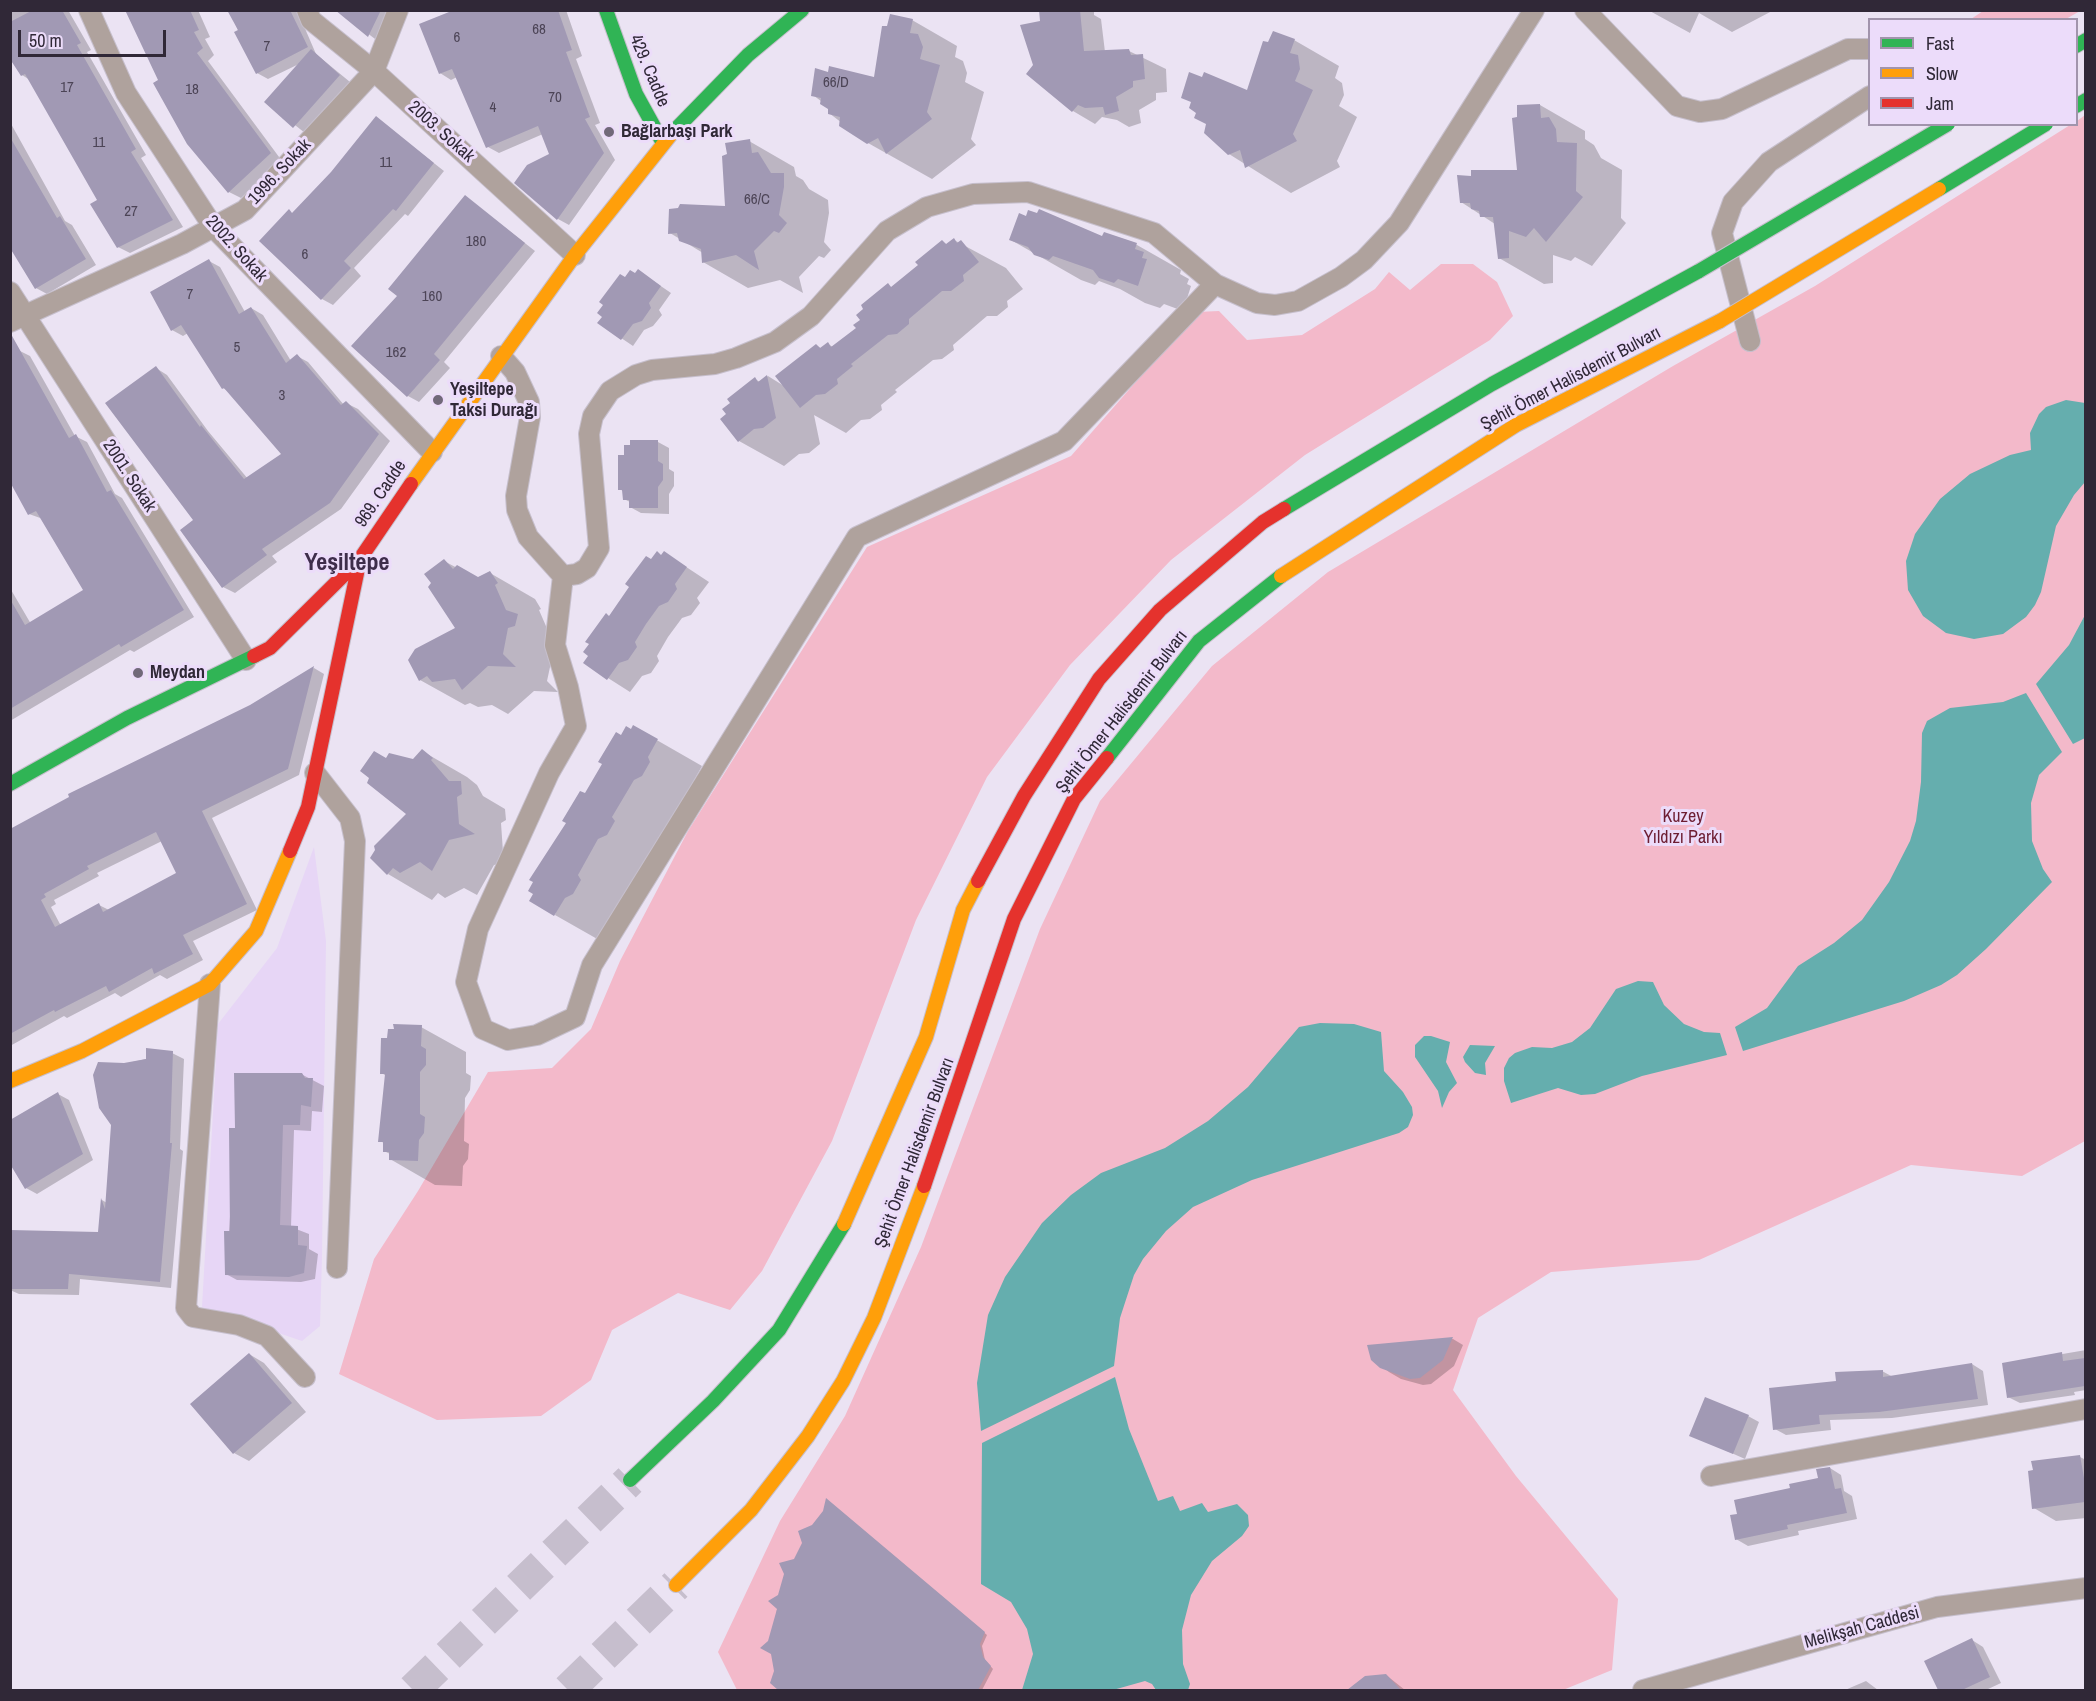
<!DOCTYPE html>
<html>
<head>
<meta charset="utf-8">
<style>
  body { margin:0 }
  #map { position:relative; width:2096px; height:1701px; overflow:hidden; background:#ebe3f3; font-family:"Archivo Narrow",sans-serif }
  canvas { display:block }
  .frame { position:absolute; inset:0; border:12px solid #302837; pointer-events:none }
  .legend { position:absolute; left:1868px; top:18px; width:210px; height:108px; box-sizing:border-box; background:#ecdcfa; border:2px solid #a194ac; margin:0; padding:8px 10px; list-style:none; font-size:18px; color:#302837 }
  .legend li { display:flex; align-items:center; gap:12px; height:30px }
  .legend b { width:30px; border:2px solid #a194ac }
  .scale { position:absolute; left:18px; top:30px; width:148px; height:27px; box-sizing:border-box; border:3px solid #302837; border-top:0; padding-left:8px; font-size:18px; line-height:21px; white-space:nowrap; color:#302837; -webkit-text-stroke:4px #ecdcfa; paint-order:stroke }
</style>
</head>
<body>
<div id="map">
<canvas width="2096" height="1701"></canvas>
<div class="frame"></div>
<ul class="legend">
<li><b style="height:8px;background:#30b455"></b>Fast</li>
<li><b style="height:8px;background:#ff9f0a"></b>Slow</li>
<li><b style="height:8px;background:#e5322d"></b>Jam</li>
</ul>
<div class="scale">50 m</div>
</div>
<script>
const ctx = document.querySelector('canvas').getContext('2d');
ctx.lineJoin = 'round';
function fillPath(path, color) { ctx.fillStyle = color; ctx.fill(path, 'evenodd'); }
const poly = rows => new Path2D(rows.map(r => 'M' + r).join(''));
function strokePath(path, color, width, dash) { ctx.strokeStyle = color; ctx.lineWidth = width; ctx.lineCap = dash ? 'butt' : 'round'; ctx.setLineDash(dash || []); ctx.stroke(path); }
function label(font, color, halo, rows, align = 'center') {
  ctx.font = font + ' "Archivo Narrow",sans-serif'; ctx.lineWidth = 6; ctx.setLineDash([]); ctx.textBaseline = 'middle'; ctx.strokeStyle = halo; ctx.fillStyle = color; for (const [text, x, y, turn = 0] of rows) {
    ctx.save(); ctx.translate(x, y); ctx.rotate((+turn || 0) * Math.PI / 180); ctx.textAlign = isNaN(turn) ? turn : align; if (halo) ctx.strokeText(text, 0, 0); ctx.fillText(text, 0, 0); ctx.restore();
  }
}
fillPath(poly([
  [314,847,326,941,322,1257,320,1326,302,1341,202,1307,218,1024,277,948]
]), '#e7d6f6');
fillPath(poly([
  [1983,11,1983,10,2080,11,2066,19,1971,19],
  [2085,115,2085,1141,2022,1176,1911,1165,1699,1260,1551,1272,1478,1318,1453,1390,1516,1476,1618,1599,1612,1670,1563,1690,737,1690,718,1652,780,1521,845,1416,921,1247,1040,929,1100,801,1212,666,1328,572,1673,366,1815,286,2070,125,2076,124,2077,121],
  [1441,264,1473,264,1497,282,1513,316,1490,340,1305,455,1171,560,1070,665,987,777,916,920,832,1141,762,1271,730,1310,678,1293,612,1330,591,1380,541,1416,437,1420,339,1374,374,1259,418,1191,488,1072,552,1068,591,1029,620,961,688,831,867,547,1071,456,1197,312,1219,311,1247,340,1302,335,1375,289,1389,272,1410,290]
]), '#f3b9ca');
fillPath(poly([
  [2066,400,2085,403,2085,482,2074,495,2056,526,2041,592,2035,605,2026,617,2003,634,1974,639,1946,633,1923,616,1908,590,1906,561,1915,534,1940,499,1970,474,2010,455,2031,450,2030,433,2039,414,2046,407],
  [2085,615,2085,738,2073,744,2036,684,2069,645],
  [2026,693,2062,752,2039,775,2031,803,2032,841,2043,869,2052,882,1986,949,1957,975,1941,985,1904,1001,1743,1051,1735,1027,1767,1008,1798,966,1834,943,1862,920,1889,882,1910,841,1916,821,1921,782,1922,733,1927,721,1950,708,2003,702],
  [1638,981,1653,982,1664,1005,1684,1024,1704,1032,1720,1033,1727,1055,1642,1076,1595,1094,1581,1095,1558,1088,1511,1103,1504,1081,1504,1068,1509,1058,1515,1053,1532,1047,1552,1048,1572,1042,1590,1028,1616,989],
  [1320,1023,1354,1024,1381,1032,1384,1071,1403,1092,1412,1107,1413,1115,1408,1127,1399,1133,1252,1180,1193,1207,1166,1231,1143,1259,1134,1275,1120,1318,1114,1366,981,1431,977,1383,988,1315,1005,1277,1042,1223,1071,1195,1101,1173,1165,1148,1208,1121,1248,1087,1299,1027],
  [1424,1036,1431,1036,1450,1042,1446,1062,1457,1083,1449,1092,1442,1108,1438,1091,1415,1057,1415,1045],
  [1470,1045,1495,1046,1485,1063,1486,1075,1475,1073,1465,1062,1463,1057],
  [1115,1377,1129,1429,1158,1501,1173,1496,1180,1511,1202,1503,1208,1512,1237,1504,1248,1515,1249,1526,1242,1536,1212,1561,1191,1595,1182,1630,1183,1664,1190,1684,1188,1690,1156,1690,1152,1684,1145,1681,1113,1690,1022,1690,1033,1654,1027,1629,1011,1602,981,1584,982,1443]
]), '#65aeae');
fillPath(poly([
  [10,10,68,10,91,50,87,52,146,155,141,158,183,227,130,253,118,247,99,200,30,80,22,75,10,57],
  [126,10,198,10,210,37,205,39,214,55,208,61,282,161,241,198,229,192],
  [229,10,297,10,316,54,350,82,305,133,266,102,301,63,268,79,257,73],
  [337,10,395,10,379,42],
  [458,10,566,10,582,56,576,59,600,123,595,125,615,160,569,225,558,219,550,155,543,134,499,153,488,147,457,77,451,80,440,73],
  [1041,10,1094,10,1094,15,1101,19,1105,52,1129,51,1166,69,1167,92,1156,93,1156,100,1139,110,1141,123,1129,127,1117,120,1102,117,1095,124,1073,111,1035,65,1042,22],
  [1648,10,1774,10,1732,32,1699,13,1690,33],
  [912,20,957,46,955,57,963,61,967,73,965,82,984,92,971,139,976,145,932,179,868,143,829,113,830,108,813,95,829,74,875,79],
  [1294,40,1339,66,1335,78,1342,83,1344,95,1339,106,1357,117,1337,161,1340,167,1291,193,1229,154,1248,92],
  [1540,105,1585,131,1585,139,1594,145,1601,158,1622,170,1621,218,1626,223,1592,266,1575,257,1571,261,1553,255,1553,283,1544,284,1499,258,1495,224,1461,202,1472,178,1518,171],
  [376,118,444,171,408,216,405,214,354,268,361,276,333,305,322,299,261,241,293,214,332,173],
  [10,122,65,221,72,225,96,265,47,294,36,288,10,246],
  [749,141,794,167,796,176,803,180,809,189,828,200,829,213,824,242,831,250,824,258,819,256,799,277,803,293,780,280,748,288,703,262,703,253,670,233,727,207],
  [466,197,535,251,444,362,450,368,419,402,408,396,399,296],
  [1105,233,1137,245,1181,270,1180,274,1189,279,1187,284,1191,286,1183,311,1164,304,1160,308,1145,303,1120,289,1099,281,1095,285,1081,280,1011,240,1103,238],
  [954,240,1006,268,1023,289,1007,301,1008,307,997,316,987,316,953,345,954,350,942,359,933,360,895,390,897,392,881,405,882,410,870,419,861,420,846,433,814,415,820,444,809,453,799,454,784,466,739,441,755,379,760,382,768,376,784,386,816,345,822,349,828,344,833,347,858,328,888,285,892,288,920,266,942,242,948,245],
  [209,261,220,267,245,312,251,308,263,315,291,361,297,356,308,362,344,405,346,403,358,409,390,441,341,509,272,556,277,562,235,593,223,587,195,520,156,368,167,375,208,431,248,479,283,454,231,393,223,388,188,333,183,336,172,330],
  [649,278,671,293,659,310,662,315,653,326,644,330,633,346,599,323,625,279],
  [18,350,30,356,75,436,87,442,115,494,122,498,194,617,134,652,130,650,10,721,10,588,31,624,85,591,43,519,29,514,10,443,10,354],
  [632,442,658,442,669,448,669,469,674,472,674,486,669,494,669,514,641,513,630,507,630,502,624,499,624,492,620,489,626,456],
  [665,553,709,582,697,598,700,603,691,615,682,618,668,637,657,656,659,661,651,673,642,676,630,692,608,678,610,617,652,561],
  [444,561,478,579,490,573,535,599,541,609,539,610,549,633,553,653,547,681,558,692,534,691,508,714,492,705,478,707,470,703,465,705,420,680,457,629],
  [314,668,324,674,299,775,212,818,257,910,193,941,203,960,167,979,160,975,121,997,115,993,67,1018,64,1016,10,1046,10,836,250,706],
  [162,841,178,874,109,910,99,905,61,926,51,907,56,904,54,900,99,876,97,873],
  [634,727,702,766,692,784,694,789,687,801,679,805,656,843,651,860,643,864,599,940,555,915,586,795,622,737],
  [422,751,467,777,477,785,483,796,505,809,506,820,501,823,503,852,517,860,494,865,477,895,464,888,445,898,438,893,432,900,388,874,409,814,387,760,413,760],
  [421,1027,466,1052,466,1073,471,1076,470,1090,465,1098,464,1141,469,1144,468,1159,463,1166,462,1186,435,1185,390,1159,390,1154,384,1151,384,1143,380,1141,386,1076,382,1073],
  [172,1053,184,1059,180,1149,183,1151,171,1288,80,1279,79,1295,19,1294,10,1290,10,1232,99,1234,102,1200,107,1203,124,1064],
  [301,1074,324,1086,322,1112,312,1111,311,1131,294,1130,291,1227,309,1234,309,1249,318,1254,315,1279,301,1282,237,1280,226,1274,236,1130],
  [58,1094,69,1100,93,1160,37,1194,26,1188],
  [1453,1339,1463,1345,1454,1366,1431,1384,1423,1385,1401,1379,1389,1372,1373,1359,1369,1346],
  [2086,1350,2086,1390,2074,1392,2075,1395,2020,1403,2008,1397,2004,1364],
  [249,1354,264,1363,306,1412,249,1461,234,1453],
  [1972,1364,1983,1371,1988,1405,1892,1418,1830,1420,1831,1430,1786,1435,1775,1429,1882,1371,1893,1377],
  [1748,1416,1759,1422,1745,1459,1691,1435],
  [2080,1457,2086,1460,2086,1518,2056,1521,2034,1508],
  [1830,1468,1841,1475,1844,1491,1852,1496,1857,1519,1798,1531,1799,1535,1748,1546,1736,1539,1738,1515,1819,1479],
  [829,1502,987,1635,982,1646,985,1660,993,1669,982,1690,779,1690,769,1641,774,1629,779,1596,795,1560],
  [1972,1640,1983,1647,2001,1683,1986,1690,1940,1690,1926,1662],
  [1386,1675,1405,1690,1350,1690,1365,1677],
  [1866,1681,1878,1690,1845,1690]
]), '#0003');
fillPath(poly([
  [33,10,62,10,81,43,77,45,136,149,131,152,173,220,117,248,90,204,97,200,25,74,21,76,10,59,10,22],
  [125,10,190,10,199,30,194,32,203,48,197,53,271,153,228,193,187,144,153,83,158,80],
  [227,10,290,10,308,47,256,74,234,32,238,30],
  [335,10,381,10,368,37],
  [454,10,558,10,572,50,566,52,590,117,585,119,604,153,557,220,514,183,527,165,549,154,538,126,486,148,452,69,439,74,419,24],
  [1039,10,1080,10,1084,51,1129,49,1131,55,1143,54,1145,79,1133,81,1133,87,1116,97,1119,111,1105,115,1103,107,1085,108,1078,105,1072,112,1026,74,1033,65,1020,25,1040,21],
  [890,14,913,19,910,33,918,34,923,47,920,59,940,65,927,112,932,119,886,154,878,138,867,144,839,126,840,117,828,114,828,109,820,104,821,98,811,96,815,68,828,72,829,66,874,77,882,26,887,26],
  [1273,31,1295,39,1290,53,1298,55,1300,69,1295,81,1313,90,1293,134,1297,141,1245,168,1240,150,1228,155,1204,133,1206,124,1194,118,1196,113,1189,108,1191,102,1181,98,1189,72,1202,77,1204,72,1247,90,1263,41,1268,42],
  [311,49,340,75,293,128,264,102],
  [1540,104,1541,118,1549,117,1556,129,1557,142,1577,143,1576,191,1583,197,1546,242,1534,228,1526,237,1509,231,1509,258,1498,259,1493,217,1480,217,1479,211,1471,209,1470,203,1460,203,1457,175,1471,176,1471,170,1517,170,1512,118,1517,117,1517,105],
  [376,116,434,163,396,211,393,209,344,261,351,268,321,300,259,241,289,209,292,213,331,172],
  [10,137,57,218,60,216,86,259,35,289,10,248],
  [750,139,752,153,758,152,771,173,784,173,784,187,779,215,787,223,779,233,774,231,754,251,759,270,736,255,702,263,701,249,679,241,677,233,668,234,669,209,678,208,680,204,725,206,722,156,727,154,725,143],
  [465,195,525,243,434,354,440,360,407,397,351,346,397,296,388,289],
  [1039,209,1102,236,1104,232,1137,243,1135,249,1144,252,1142,258,1147,259,1138,286,1118,279,1114,283,1099,278,1093,270,1053,256,1049,260,1034,255,1028,247,1009,240,1019,213,1026,216,1028,210,1037,213],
  [954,238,957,243,961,240,979,262,963,275,964,281,951,291,942,291,909,319,909,324,897,334,888,335,851,364,853,366,837,379,838,384,825,394,816,395,800,408,775,376,816,344,820,348,828,342,831,347,856,328,853,325,860,320,856,315,863,309,861,305,888,283,891,287,918,265,915,262,942,240,946,244],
  [209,259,239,314,251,307,286,363,297,354,341,405,346,401,379,434,330,503,262,549,267,555,222,588,180,530,193,520,105,403,156,366,200,427,201,425,244,479,281,454,224,388,222,389,181,325,171,331,150,292],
  [638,269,661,286,649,303,651,308,642,321,633,324,621,340,597,323,602,317,597,313,603,305,599,302,620,274,625,277,630,270,635,273],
  [11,334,69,438,76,434,107,492,111,490,184,610,121,647,119,644,10,709,10,599,25,625,83,590,36,511,28,515,10,482],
  [767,375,776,418,763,428,754,429,738,442,720,419,726,414,722,409,730,403,727,399,755,377,758,382],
  [630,440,658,440,658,461,663,464,663,480,658,487,658,508,629,508,629,500,623,500,622,490,618,490,618,455,624,455,624,445,630,445],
  [657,551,661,555,664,551,687,567,675,584,677,589,668,602,659,606,646,624,635,642,637,647,628,660,619,663,607,680,583,663,588,656,583,652,589,644,585,642,606,613,609,616,629,587,625,584,646,556,651,559],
  [444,559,453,569,457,565,478,577,490,571,498,583,495,585,506,610,518,614,515,626,508,628,503,654,516,667,488,666,462,690,455,679,432,682,427,676,419,681,408,660,415,649,455,628,428,587,431,583,424,574],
  [314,666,288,769,202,811,247,904,183,935,193,954,154,974,152,968,109,992,106,986,55,1012,54,1010,10,1034,10,829,69,797,68,794,250,705],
  [156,832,176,873,103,912,99,903,55,927,41,900,46,897,44,894,89,869,87,866],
  [633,725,658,739,648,757,650,762,642,776,634,780,612,817,615,821,607,835,598,839,578,875,581,880,573,894,565,898,554,916,529,901,533,894,528,891,533,882,529,880,566,823,562,821,580,791,585,793,602,764,598,762,616,732,621,735,626,726,631,729],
  [422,749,433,758,431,760,449,781,461,781,462,794,457,797,459,824,475,834,449,840,432,871,420,862,400,873,393,868,387,875,370,858,375,850,374,846,406,814,367,783,369,778,360,771,374,751,386,758,389,753,413,759],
  [393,1024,422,1025,421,1046,426,1049,426,1065,420,1072,420,1114,425,1117,424,1133,419,1140,418,1161,389,1160,389,1152,383,1152,383,1142,378,1142,385,1074,380,1074,381,1038,387,1038,388,1029,394,1029],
  [146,1048,173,1051,170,1143,172,1143,160,1282,69,1274,68,1289,10,1289,10,1230,98,1232,101,1198,105,1209,111,1125,99,1108,93,1075,98,1062,124,1063,146,1059],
  [234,1073,302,1073,305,1078,313,1078,311,1107,301,1105,300,1125,283,1125,280,1225,298,1226,298,1245,307,1246,304,1273,289,1277,225,1275,224,1231,230,1231,229,1128,235,1128],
  [58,1092,83,1154,25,1189,10,1164,10,1120],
  [1453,1337,1443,1360,1420,1378,1410,1379,1380,1368,1371,1360,1367,1345],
  [2062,1352,2063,1361,2085,1358,2085,1386,2007,1398,2002,1363],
  [249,1353,292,1403,233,1454,190,1404],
  [1972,1363,1978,1399,1879,1412,1819,1415,1820,1424,1773,1430,1769,1388,1836,1381,1835,1372,1883,1370,1883,1377],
  [1705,1397,1749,1415,1733,1454,1689,1436],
  [2080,1455,2085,1484,2085,1502,2032,1509,2028,1471,2033,1470,2031,1461],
  [1830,1467,1835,1489,1841,1488,1847,1513,1787,1525,1788,1529,1735,1540,1730,1515,1737,1514,1734,1500,1790,1488,1789,1484,1818,1478,1816,1469],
  [826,1498,985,1632,980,1644,983,1657,991,1666,978,1690,778,1690,770,1683,774,1671,771,1654,760,1648,768,1641,777,1609,768,1601,778,1595,784,1574,779,1563,794,1559,802,1543,798,1531,812,1525,823,1511],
  [1972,1638,1990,1677,1962,1690,1938,1690,1924,1661],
  [1386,1674,1401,1690,1347,1690,1365,1676]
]), '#a199b4');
strokePath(poly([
  [413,1690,630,1480],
  [568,1690,676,1585]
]), '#c6becd', 33, [33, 16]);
const street = poly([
  [89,10,126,93,214,228,432,452],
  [307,10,311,20,374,71,575,255],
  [1585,10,1677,106,1700,112,1722,109,1848,49,1870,49],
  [10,292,246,660],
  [10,322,182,244,245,210,374,71,398,10],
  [1750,341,1722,233,1733,202,1769,162,1870,96],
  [501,356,515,372,529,402,530,417,516,496,517,510,528,537,563,576,555,645,568,687,576,726,549,773,478,929,466,982,483,1029,508,1040,537,1035,575,1017,592,965,857,537,1064,441,1215,284,1257,303,1275,305,1298,301,1341,277,1364,260,1399,223,1534,10],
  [563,576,577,574,587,568,599,548,589,434,593,416,610,391,636,375,652,370,715,364,736,358,775,342,811,316,887,231,927,207,973,194,1028,192,1154,233,1215,284],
  [315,773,350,818,355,841,337,1268],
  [210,984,186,1308,193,1317,239,1325,267,1336,305,1377],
  [1711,1476,2086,1409],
  [1643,1690,1937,1607,2086,1588]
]);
const fast = poly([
  [606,10,636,94,663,143],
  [2076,46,2086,40],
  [2076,106,2086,100],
  [673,132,748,55,802,10],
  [1284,509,1492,384,1699,271],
  [1107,758,1199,641,1281,576],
  [10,784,127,718,254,656],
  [630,1480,713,1401,779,1330,844,1224]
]);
const slow = poly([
  [411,484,575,255,673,132],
  [1281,576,1516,425,1720,321],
  [10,1081,82,1051,210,984,256,931,290,851],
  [844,1224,926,1037,963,910,978,881],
  [676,1585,751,1510,808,1436,843,1381,874,1318,924,1186]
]);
const jam = poly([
  [254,656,270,648,360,559,411,484],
  [290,851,308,807,360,559],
  [978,881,1024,796,1099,679,1160,610,1263,522,1284,509],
  [924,1186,1014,919,1074,799,1107,758]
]);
strokePath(street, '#c6bfcc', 22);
strokePath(fast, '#c6bfcc', 16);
strokePath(slow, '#c6bfcc', 16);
strokePath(jam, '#c6bfcc', 16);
strokePath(street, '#afa29d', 20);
strokePath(fast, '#30b455', 14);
strokePath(slow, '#ff9f0a', 14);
strokePath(jam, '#e5322d', 14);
const fastBridge = poly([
  [1939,189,2046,124],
  [1699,271,1948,124]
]);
const slowBridge = poly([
  [1720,321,1939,189]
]);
strokePath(fastBridge, '#c6bfcc', 16, []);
strokePath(slowBridge, '#c6bfcc', 16, []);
strokePath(fastBridge, '#30b455', 14);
strokePath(slowBridge, '#ff9f0a', 14);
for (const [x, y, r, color] of [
  [609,132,6,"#716979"],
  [438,400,6,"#716979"],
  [138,673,6,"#716979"]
]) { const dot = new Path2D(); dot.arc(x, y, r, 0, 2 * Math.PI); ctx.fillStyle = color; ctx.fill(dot); strokePath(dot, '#ecdcfa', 2); }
label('15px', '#4c4456', null, [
  ["68",539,30],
  ["6",457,38],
  ["7",267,47],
  ["66/D",836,83],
  ["17",67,88],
  ["18",192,90],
  ["70",555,98],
  ["4",493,108],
  ["11",99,143],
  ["11",386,163],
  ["66/C",757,200],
  ["27",131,212],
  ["180",476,242],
  ["6",305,255],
  ["7",190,295],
  ["160",432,297],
  ["5",237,348],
  ["162",396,353],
  ["3",282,396]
]);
label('18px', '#302837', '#ecdcfa', [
  ["429. Cadde",649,71,67],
  ["2003. Sokak",441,132,42],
  ["1996. Sokak",280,172,-47],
  ["2002. Sokak",236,249,48],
  ["Şehit Ömer Halisdemir Bulvarı",1571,379,-28],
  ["2001. Sokak",129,476,57],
  ["969. Cadde",381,494,-56],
  ["Şehit Ömer Halisdemir Bulvarı",1122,712,-52],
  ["Şehit Ömer Halisdemir Bulvarı",915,1153,-70],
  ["Melikşah Caddesi",1862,1628,-15]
]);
label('bold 18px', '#302837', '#ecdcfa', [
  ["Bağlarbaşı Park",621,132],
  ["Yeşiltepe",450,390],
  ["Taksi Durağı",450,411],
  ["Meydan",150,673]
], 'left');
label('18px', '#6d1d32', '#ecdcfa', [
  ["Kuzey",1683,817],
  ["Yıldızı Parkı",1683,838]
]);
label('bold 24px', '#3e2d4b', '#ecdcfa', [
  ["Yeşiltepe",347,564]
]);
</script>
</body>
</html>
